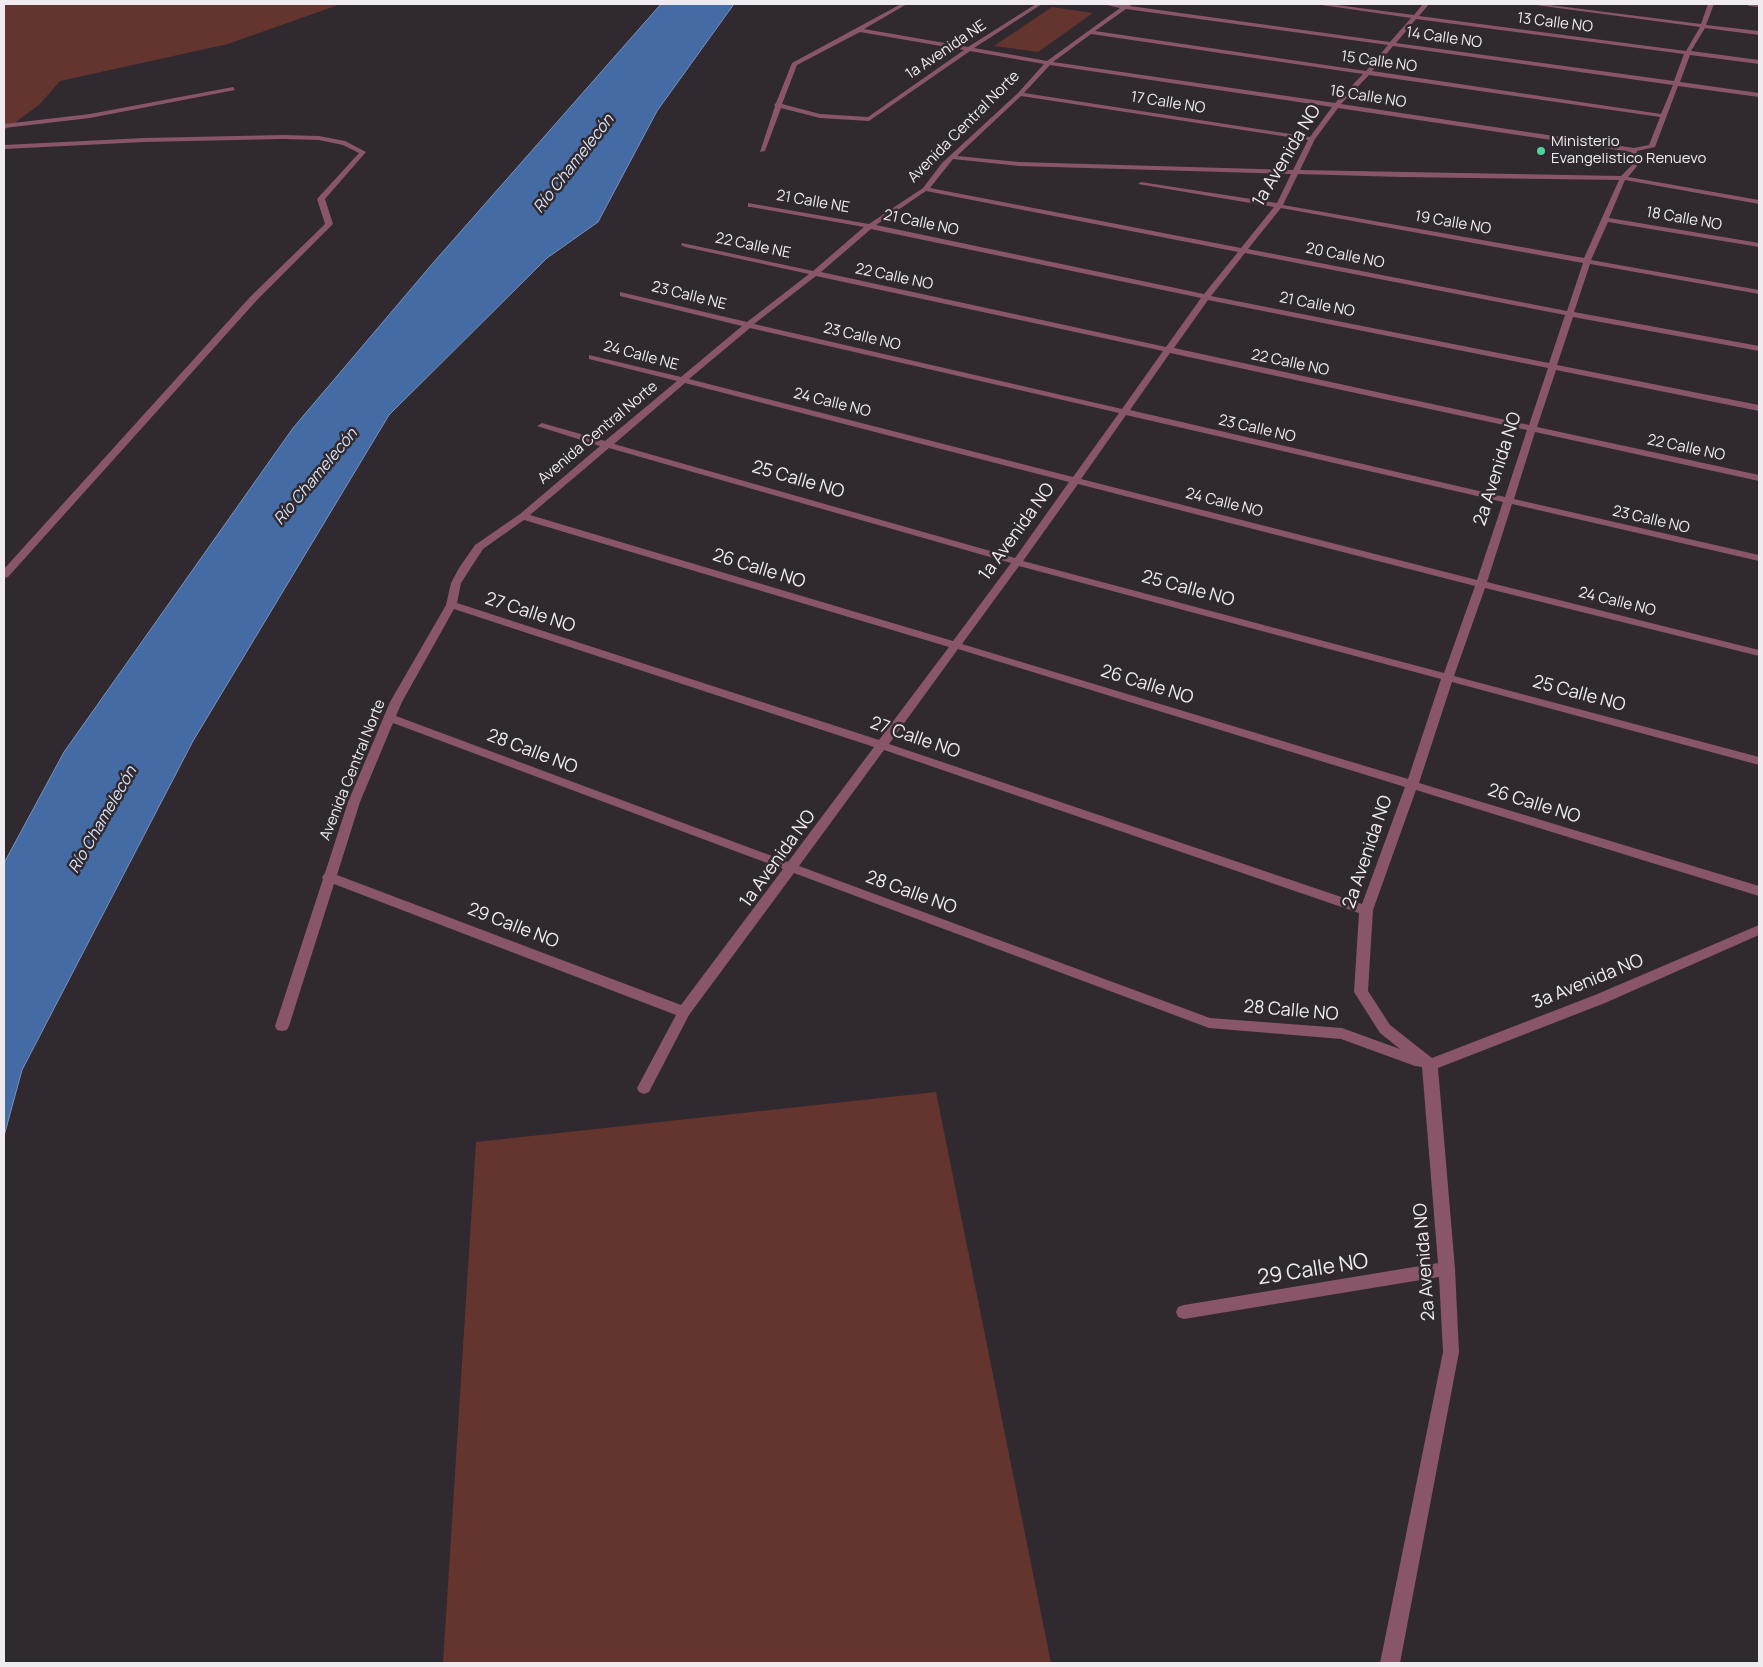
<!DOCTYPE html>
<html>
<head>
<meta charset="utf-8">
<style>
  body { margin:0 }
  #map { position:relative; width:1763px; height:1667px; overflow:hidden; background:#302930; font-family:Manrope,sans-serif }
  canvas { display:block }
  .frame { position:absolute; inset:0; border:5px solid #efebf0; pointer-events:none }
</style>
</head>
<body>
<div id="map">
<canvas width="1763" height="1667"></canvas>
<div class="frame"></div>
</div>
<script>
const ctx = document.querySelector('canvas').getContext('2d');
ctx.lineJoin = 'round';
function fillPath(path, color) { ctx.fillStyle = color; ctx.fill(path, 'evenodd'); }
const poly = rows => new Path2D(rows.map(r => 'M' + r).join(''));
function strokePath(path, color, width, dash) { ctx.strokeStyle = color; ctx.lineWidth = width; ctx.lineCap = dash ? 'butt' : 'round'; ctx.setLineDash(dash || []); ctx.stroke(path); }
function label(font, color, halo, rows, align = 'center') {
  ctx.font = font + ' Manrope,sans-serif'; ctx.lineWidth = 5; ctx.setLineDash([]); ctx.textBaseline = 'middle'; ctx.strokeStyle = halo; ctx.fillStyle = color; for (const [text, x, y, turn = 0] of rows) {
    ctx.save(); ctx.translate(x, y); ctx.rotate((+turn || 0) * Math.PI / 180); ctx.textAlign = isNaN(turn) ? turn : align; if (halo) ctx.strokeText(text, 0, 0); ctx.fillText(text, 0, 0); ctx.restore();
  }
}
fillPath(poly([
  [4,4,341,4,228,44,60,81,40,104,4,131],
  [1052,7,1093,13,1038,52,994,46],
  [936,1092,1051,1663,443,1663,476,1142]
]), '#64342e');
const water = poly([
  [661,4,734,4,657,111,598,222,547,258,389,415,193,741,22,1070,4,1136,4,863,64,752,293,428,433,263,661,4]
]);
fillPath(water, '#456ba5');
strokePath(water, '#7891bc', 1);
fillPath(poly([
  [901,4,907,4,864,29,968,47,1036,4,1042,4,974,48,1047,61,1120,8,1102,4,1132,4,1130,6,1390,42,1411,18,1315,4,1329,4,1414,15,1423,4,1429,4,1419,16,1686,51,1700,27,1528,4,1542,4,1701,24,1708,4,1714,4,1706,25,1759,31,1759,35,1705,28,1691,51,1759,60,1759,64,1690,55,1680,82,1759,93,1759,97,1678,86,1655,147,1637,151,1638,165,1628,177,1759,200,1759,204,1625,180,1609,218,1759,243,1759,247,1608,222,1591,260,1759,290,1759,294,1590,264,1574,312,1759,346,1759,351,1573,317,1557,365,1759,405,1759,411,1556,370,1537,427,1759,475,1759,481,1535,432,1514,499,1759,555,1759,561,1512,504,1487,582,1759,650,1759,656,1485,588,1454,676,1759,757,1759,765,1452,682,1419,783,1759,886,1759,896,1416,790,1373,910,1368,991,1390,1025,1432,1058,1595,995,1759,925,1759,935,1605,1003,1438,1068,1455,1269,1459,1352,1400,1663,1380,1663,1443,1352,1439,1277,1184,1319,1178,1317,1176,1312,1178,1307,1184,1305,1438,1263,1422,1067,1415,1066,1341,1039,1209,1028,794,873,689,1015,649,1092,644,1094,639,1092,637,1088,676,1015,334,884,289,1026,287,1030,282,1031,277,1030,275,1026,323,879,322,877,325,873,348,802,390,702,446,605,451,583,459,568,475,545,520,514,600,446,537,426,542,423,605,441,677,381,589,359,589,355,681,377,742,326,620,296,620,292,747,322,809,274,685,247,681,245,682,243,813,271,864,227,751,207,748,207,748,203,869,224,923,188,942,163,1018,93,1044,64,970,51,869,121,820,118,781,108,765,151,760,152,775,106,774,105,776,103,792,63,901,4],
  [1126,9,1388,45,1366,71,1095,31,1126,9],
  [1416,19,1684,54,1674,81,1396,43,1416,19],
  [860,32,964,50,868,117,820,114,782,104,797,65,860,32],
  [1091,34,1363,74,1335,103,1053,62,1091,34],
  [1393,46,1673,85,1661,114,1372,71,1393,46],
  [1050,65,1332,107,1310,137,1024,93,1050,65],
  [1369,75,1660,117,1649,145,1634,148,1341,104,1369,75],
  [1021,96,1308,140,1293,170,1019,162,957,156,1021,96],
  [1338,108,1631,152,1632,165,1621,176,1300,170,1315,139,1338,108],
  [953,159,1019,166,1291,174,1277,203,1141,182,1138,184,1274,207,1241,248,930,188,953,159],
  [1298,174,1401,177,1619,180,1584,258,1283,205,1298,174],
  [926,191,1238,252,1204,294,876,225,926,191],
  [1281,208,1583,263,1567,311,1248,249,1281,208],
  [871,229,1201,298,1166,347,821,272,871,229],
  [1245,253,1565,315,1549,363,1211,296,1245,253],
  [816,276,1163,351,1122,409,754,324,816,276],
  [1208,300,1548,368,1529,425,1174,348,1208,300],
  [750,328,1119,413,1073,477,689,379,750,328],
  [1170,353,1527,430,1505,497,1130,410,1170,353],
  [685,383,1069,482,1015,558,614,444,685,383],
  [1126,415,1503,502,1477,580,1081,479,1126,415],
  [609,448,1011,563,953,641,530,515,609,448],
  [1078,484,1475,586,1444,673,1023,561,1078,484],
  [524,520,949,647,879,740,457,603,461,583,483,549,524,520],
  [1019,566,1441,679,1408,779,962,644,1019,566],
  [454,609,874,747,788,862,396,716,402,702,454,609],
  [958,649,1405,787,1362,904,889,744,958,649],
  [393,723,783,869,681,1005,337,875,360,802,393,723],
  [884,750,1359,913,1354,992,1380,1033,1400,1049,1342,1028,1210,1018,799,866,884,750],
  [1746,4,1759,4,1759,7,1749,6,1746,4],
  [233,87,235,90,90,118,4,128,4,124,90,114,233,87],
  [283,135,319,136,345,141,366,152,325,199,333,224,257,300,8,577,4,578,4,569,251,296,325,224,317,199,359,153,343,145,319,140,283,139,144,142,4,149,4,145,144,138,283,135]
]), '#895568');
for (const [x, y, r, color] of [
  [1541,151,5,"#4fd399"]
]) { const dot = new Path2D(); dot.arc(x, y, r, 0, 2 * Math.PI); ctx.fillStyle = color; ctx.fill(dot); strokePath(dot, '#302930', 2); }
label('15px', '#efebf0', '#302930', [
  ["13 Calle NO",1555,23,7],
  ["14 Calle NO",1444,38,8],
  ["1a Avenida NE",946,50,-34],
  ["15 Calle NO",1379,62,8],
  ["16 Calle NO",1368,97,9],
  ["17 Calle NO",1168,103,9],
  ["Avenida Central Norte",964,127,-45],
  ["21 Calle NE",813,202,10],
  ["18 Calle NO",1684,219,10],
  ["21 Calle NO",921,223,12],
  ["19 Calle NO",1453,223,10],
  ["22 Calle NE",753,246,12],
  ["20 Calle NO",1345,256,11],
  ["22 Calle NO",894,277,12],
  ["23 Calle NE",689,296,14],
  ["21 Calle NO",1317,305,11],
  ["23 Calle NO",862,337,13],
  ["24 Calle NE",641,356,15],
  ["22 Calle NO",1290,363,12],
  ["24 Calle NO",832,403,14],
  ["23 Calle NO",1257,429,13],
  ["Avenida Central Norte",598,433,-40],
  ["22 Calle NO",1686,448,12],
  ["24 Calle NO",1224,503,14],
  ["23 Calle NO",1651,520,13],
  ["24 Calle NO",1617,602,14],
  ["Avenida Central Norte",353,770,-68]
]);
label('15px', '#efebf0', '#302930', [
  ["Ministerio",1551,142],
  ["Evangelistico Renuevo",1551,159]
], 'left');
label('italic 16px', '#d8e3f4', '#302930', [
  ["Río Chamelecón",574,164,-52],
  ["Río Chamelecón",316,477,-50],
  ["Río Chamelecón",103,820,-60]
]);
label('18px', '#efebf0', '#302930', [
  ["1a Avenida NO",1287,156,-59],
  ["2a Avenida NO",1498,469,-72],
  ["25 Calle NO",798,480,16],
  ["1a Avenida NO",1017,532,-54],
  ["26 Calle NO",759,569,17],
  ["25 Calle NO",1188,589,15],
  ["27 Calle NO",530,613,18],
  ["26 Calle NO",1147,685,17],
  ["25 Calle NO",1579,694,15],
  ["27 Calle NO",915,738,19],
  ["28 Calle NO",532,752,21],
  ["26 Calle NO",1534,804,17],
  ["2a Avenida NO",1368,852,-71],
  ["1a Avenida NO",778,859,-54],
  ["28 Calle NO",911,893,20],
  ["29 Calle NO",513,926,21],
  ["3a Avenida NO",1588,982,-22],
  ["28 Calle NO",1291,1011,5],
  ["2a Avenida NO",1425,1262,-94]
]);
label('21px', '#efebf0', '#302930', [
  ["29 Calle NO",1313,1270,-9]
]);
</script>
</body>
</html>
